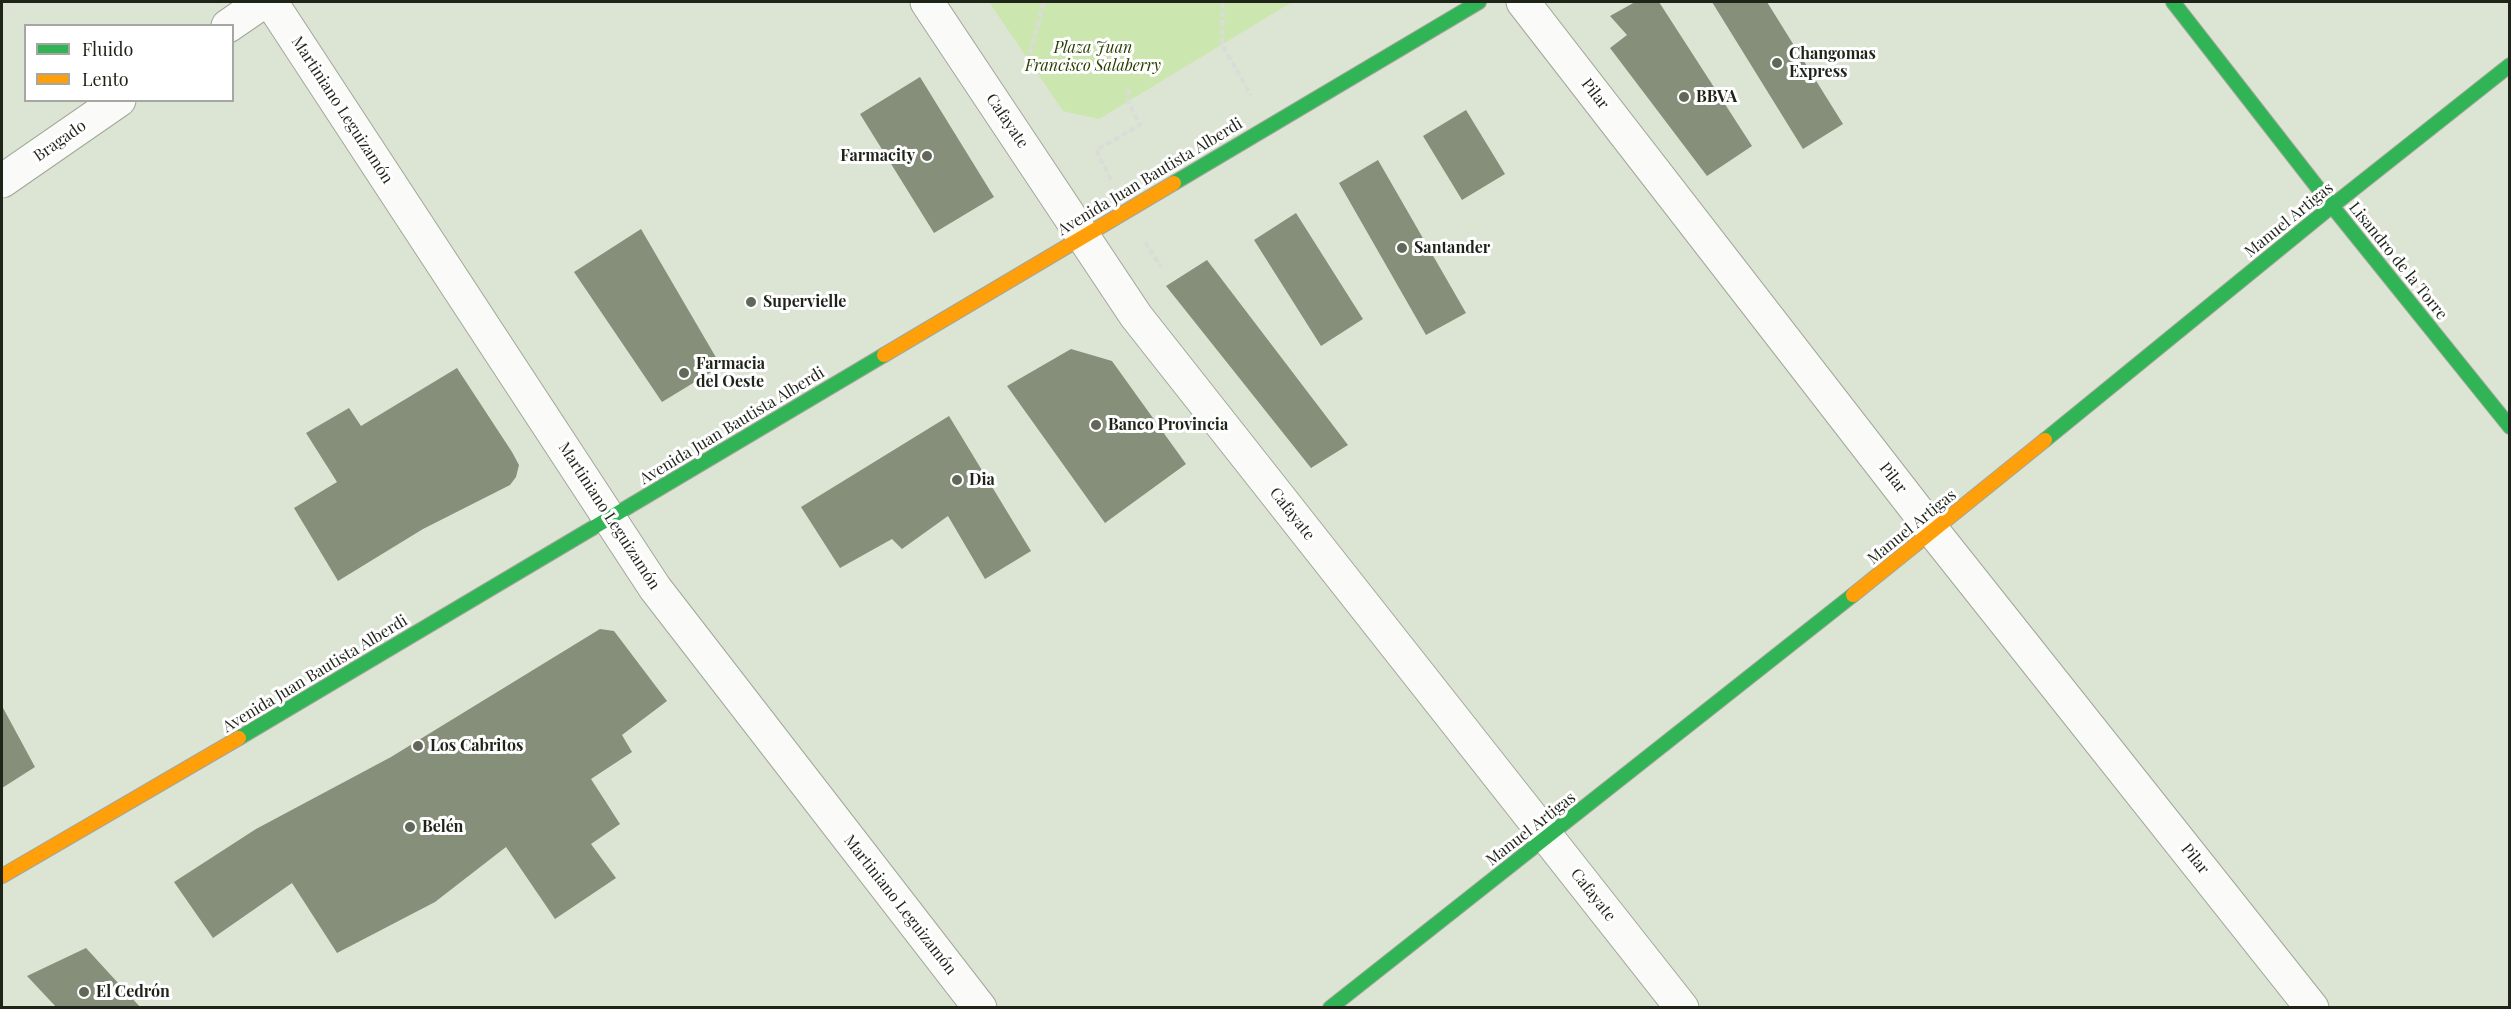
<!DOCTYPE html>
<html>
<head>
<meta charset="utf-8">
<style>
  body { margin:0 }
  #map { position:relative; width:2511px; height:1009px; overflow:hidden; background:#dce5d3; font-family:"Playfair Display",serif }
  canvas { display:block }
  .frame { position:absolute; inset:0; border:3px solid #1f2419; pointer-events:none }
  .legend { position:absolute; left:24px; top:24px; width:210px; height:78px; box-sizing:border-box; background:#fff; border:2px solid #a5a7a3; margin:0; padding:8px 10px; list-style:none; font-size:18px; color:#1f2419 }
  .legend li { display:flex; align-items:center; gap:12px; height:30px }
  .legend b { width:30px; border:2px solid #a5a7a3 }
</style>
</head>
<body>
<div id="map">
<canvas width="2511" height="1009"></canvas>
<div class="frame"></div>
<ul class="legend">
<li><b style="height:8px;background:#30b455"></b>Fluido</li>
<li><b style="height:8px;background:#ff9f0a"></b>Lento</li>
</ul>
</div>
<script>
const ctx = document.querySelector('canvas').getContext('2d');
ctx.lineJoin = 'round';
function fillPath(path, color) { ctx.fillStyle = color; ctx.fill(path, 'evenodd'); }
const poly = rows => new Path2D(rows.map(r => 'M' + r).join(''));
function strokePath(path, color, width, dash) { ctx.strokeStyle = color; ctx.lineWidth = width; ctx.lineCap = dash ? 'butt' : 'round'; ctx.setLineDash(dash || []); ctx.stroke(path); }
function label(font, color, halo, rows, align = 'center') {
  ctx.font = font + ' "Playfair Display",serif'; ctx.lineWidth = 6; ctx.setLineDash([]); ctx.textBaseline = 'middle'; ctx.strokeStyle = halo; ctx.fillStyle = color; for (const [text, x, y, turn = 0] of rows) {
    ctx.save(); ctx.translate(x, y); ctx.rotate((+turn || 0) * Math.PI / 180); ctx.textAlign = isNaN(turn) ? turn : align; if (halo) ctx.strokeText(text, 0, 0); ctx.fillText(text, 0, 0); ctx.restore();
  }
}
fillPath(poly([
  [989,2,1292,2,1099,119,1063,111]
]), '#cce6b0');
fillPath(poly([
  [1635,2,1659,2,1752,146,1707,176,1610,48,1627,35,1610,16],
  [1712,2,1767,2,1843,124,1803,149],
  [920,77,994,197,934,233,860,114],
  [1466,110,1505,174,1462,200,1423,136],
  [1378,160,1466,313,1426,335,1339,183],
  [1296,213,1363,319,1321,346,1254,240],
  [641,229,721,366,662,402,574,272],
  [1207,260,1348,445,1311,468,1166,286],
  [1071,349,1112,361,1186,464,1105,523,1007,386],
  [457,368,512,452,519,465,516,477,510,485,423,529,338,581,294,508,337,482,306,433,349,408,361,426],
  [949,416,1031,551,985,579,948,516,902,549,892,539,840,568,801,507],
  [600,629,614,631,667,701,622,735,632,752,591,779,620,824,591,844,616,878,555,919,506,847,435,902,337,953,292,883,213,938,174,882,256,829,391,757],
  [2,706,35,767,2,788],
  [86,948,141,1008,57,1008,27,976]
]), '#858f79');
const street = poly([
  [271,2,655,588,980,1008],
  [927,2,1136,316,1682,1008],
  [1523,2,1933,531,2312,1008],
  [228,26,263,2],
  [2,181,119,100]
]);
const fast = poly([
  [2173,2,2332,206,2510,427],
  [1174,183,1479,2],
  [2045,440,2332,206,2510,65],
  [239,738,884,355],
  [1330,1008,1853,595]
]);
const slow = poly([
  [884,355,1174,183],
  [1853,595,2045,440],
  [2,876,239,738]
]);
strokePath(street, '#a1a79a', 35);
strokePath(fast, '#a1a79a', 16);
strokePath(slow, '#a1a79a', 16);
strokePath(poly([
  [1223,2,1222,45,1251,95],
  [1028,61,1044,2],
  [1111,180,1096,150,1140,125,1128,101,1129,89],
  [1145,242,1161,267]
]), '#d9dcd7', 4, [6, 3]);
strokePath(street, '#fafbf8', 33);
strokePath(fast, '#30b455', 14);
strokePath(slow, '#ff9f0a', 14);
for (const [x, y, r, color] of [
  [1777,63,6,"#61685a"],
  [1684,97,6,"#61685a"],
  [927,156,6,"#61685a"],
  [1402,248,6,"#61685a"],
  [751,302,6,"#61685a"],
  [684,373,6,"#61685a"],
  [1096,425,6,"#61685a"],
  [957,480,6,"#61685a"],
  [418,746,6,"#61685a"],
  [410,827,6,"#61685a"],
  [84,992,6,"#61685a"]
]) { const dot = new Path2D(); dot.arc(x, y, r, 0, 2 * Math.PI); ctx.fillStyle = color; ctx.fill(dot); strokePath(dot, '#fff', 2); }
label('italic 16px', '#284000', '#fff', [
  ["Plaza Juan",1093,48],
  ["Francisco Salaberry",1093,66]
]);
label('bold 16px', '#1f2419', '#fff', [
  ["Changomas",1789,54],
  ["Express",1789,72],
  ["BBVA",1696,97],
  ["Farmacity",915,156,"right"],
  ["Santander",1414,248],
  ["Supervielle",763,302],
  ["Farmacia",696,364],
  ["del Oeste",696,382],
  ["Banco Provincia",1108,425],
  ["Dia",969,480],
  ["Los Cabritos",430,746],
  ["Belén",422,827],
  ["El Cedrón",96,992]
], 'left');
label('16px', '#1f2419', '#fff', [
  ["Pilar",1595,94,52],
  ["Martiniano Leguizamón",342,110,57],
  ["Cafayate",1007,121,56],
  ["Bragado",60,141,-35],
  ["Avenida Juan Bautista Alberdi",1150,177,-31],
  ["Manuel Artigas",2289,220,-39],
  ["Lisandro de la Torre",2398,261,51],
  ["Avenida Juan Bautista Alberdi",732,426,-31],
  ["Pilar",1893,478,52],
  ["Cafayate",1292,514,52],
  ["Martiniano Leguizamón",609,516,57],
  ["Manuel Artigas",1912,527,-39],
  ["Avenida Juan Bautista Alberdi",315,674,-31],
  ["Manuel Artigas",1531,829,-38],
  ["Pilar",2195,859,51],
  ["Cafayate",1593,895,52],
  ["Martiniano Leguizamón",900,905,52]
]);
</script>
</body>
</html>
